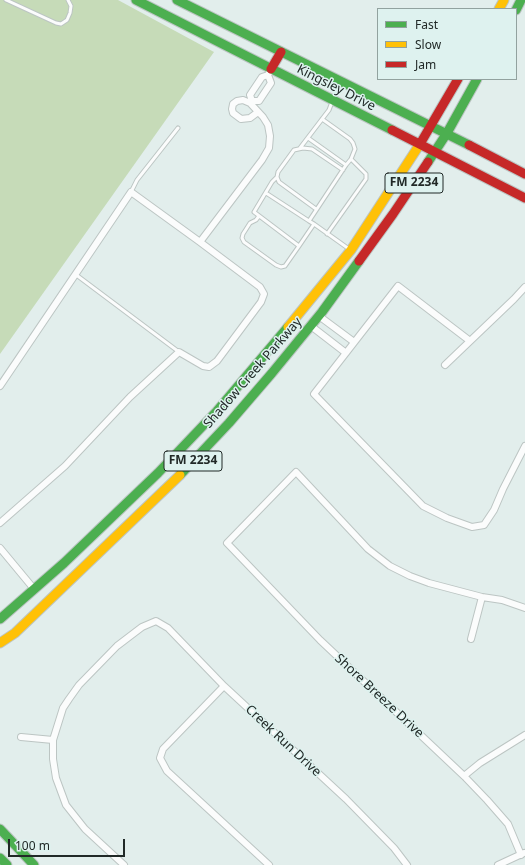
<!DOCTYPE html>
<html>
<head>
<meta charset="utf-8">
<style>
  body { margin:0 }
  #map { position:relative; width:525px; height:865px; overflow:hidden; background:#e2eeec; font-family:"Noto Sans",sans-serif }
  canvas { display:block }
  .legend { position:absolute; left:377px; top:8px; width:140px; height:72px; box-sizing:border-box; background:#def2ef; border:1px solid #92a29f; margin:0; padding:5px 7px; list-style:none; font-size:12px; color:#212927 }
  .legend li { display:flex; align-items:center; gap:8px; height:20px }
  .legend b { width:20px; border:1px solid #92a29f }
  .scale { position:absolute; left:8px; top:839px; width:117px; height:18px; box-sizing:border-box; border:2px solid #212927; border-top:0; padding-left:5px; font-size:12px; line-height:14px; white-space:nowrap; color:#212927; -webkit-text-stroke:3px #def2ef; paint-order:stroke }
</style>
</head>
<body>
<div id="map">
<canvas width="525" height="865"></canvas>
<ul class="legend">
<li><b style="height:5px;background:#4caf50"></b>Fast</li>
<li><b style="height:5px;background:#ffc107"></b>Slow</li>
<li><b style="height:5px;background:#c62828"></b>Jam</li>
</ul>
<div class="scale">100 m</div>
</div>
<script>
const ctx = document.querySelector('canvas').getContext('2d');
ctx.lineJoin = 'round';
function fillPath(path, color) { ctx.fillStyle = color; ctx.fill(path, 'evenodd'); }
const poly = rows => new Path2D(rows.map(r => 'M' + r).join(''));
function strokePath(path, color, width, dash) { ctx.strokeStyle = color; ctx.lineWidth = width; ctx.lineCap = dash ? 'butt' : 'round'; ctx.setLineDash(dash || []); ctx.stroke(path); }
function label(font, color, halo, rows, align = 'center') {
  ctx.font = font + ' "Noto Sans",sans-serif'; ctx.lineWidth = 3; ctx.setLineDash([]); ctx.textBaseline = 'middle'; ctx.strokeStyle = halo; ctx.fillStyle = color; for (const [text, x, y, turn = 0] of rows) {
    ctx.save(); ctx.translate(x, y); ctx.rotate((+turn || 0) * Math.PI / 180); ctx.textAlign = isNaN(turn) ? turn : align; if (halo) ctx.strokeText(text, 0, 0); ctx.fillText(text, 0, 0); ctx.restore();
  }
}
fillPath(poly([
  [0,0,118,0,214,52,0,354]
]), '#c6dbb8');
const lane = poly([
  [6,0,56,23,61,24,67,20,70,13,71,6,68,0],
  [322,119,350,139,353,143,355,149,351,159],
  [308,138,346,165,309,221,314,224],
  [300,148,329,110,332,102],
  [277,177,272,182,254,212,299,246,314,224,349,249],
  [131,192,137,180,178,128],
  [266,193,309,221],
  [316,209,279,182,277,177,278,172,294,150,303,148,312,149,343,170],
  [259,216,256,220,250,223,243,234,242,238,244,242,276,265,281,267,285,266,299,246],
  [327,234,366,179,366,174,351,159,346,165],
  [75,274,179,352]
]);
const street = poly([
  [252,101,250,95,262,77,268,75,271,69],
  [252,101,259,101,271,83,268,75],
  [319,316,354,342],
  [311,326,346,353],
  [470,341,398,286,314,394,423,506,447,518,472,527,484,525,494,510,503,489,525,446],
  [445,365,514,299,525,287],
  [0,386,131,192,200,242,262,160,269,148,270,136,268,125,263,117,250,103,243,100,237,101,233,104,232,109,233,113,241,119,250,118,258,112],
  [0,523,65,466,130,397,179,352,203,366,209,367,217,361,261,302,264,294,260,287,200,242],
  [0,548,34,589],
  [471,639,482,597],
  [224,686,163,749,160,758,167,771,269,865],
  [21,737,53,740],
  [464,776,480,763,525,735],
  [521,855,508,824,487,800,464,776,320,640,227,543,296,472,368,549,390,566,410,576,429,583,482,597,502,600,525,608],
  [124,865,85,829,66,805,56,778,53,759,53,740,63,708,69,699,79,685,117,646,142,627,156,621,168,628,224,686,346,799,394,848,407,865],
  [498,865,524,853]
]);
const fast = poly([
  [136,0,392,130],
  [177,0,469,145],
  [516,10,521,0],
  [428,162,447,133,477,79],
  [180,475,229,423,272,373,322,312,359,261],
  [0,619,64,563,158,473,217,411,288,327],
  [0,829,34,865],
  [0,858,7,865]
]);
const slow = poly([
  [499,9,504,0],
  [288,327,351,250,420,144],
  [0,643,15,633,180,475]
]);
const jam = poly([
  [271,69,281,52],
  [392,130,525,198],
  [420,144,458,79],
  [469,145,525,174],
  [359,261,393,214,428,162]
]);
strokePath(lane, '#bcc5c3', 5);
strokePath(street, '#bcc5c3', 8);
strokePath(fast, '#bcc5c3', 11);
strokePath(slow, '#bcc5c3', 11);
strokePath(jam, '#bcc5c3', 11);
strokePath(lane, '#fbfcfc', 3);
strokePath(street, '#fbfcfc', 6);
strokePath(fast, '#4caf50', 9);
strokePath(slow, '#ffc107', 9);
strokePath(jam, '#c62828', 9);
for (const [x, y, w] of [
  [414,183,58],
  [193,461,58]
]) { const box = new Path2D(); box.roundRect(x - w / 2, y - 10, w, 20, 3); ctx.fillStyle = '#def2ef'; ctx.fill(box); strokePath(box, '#212927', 1); }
label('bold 12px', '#212927', null, [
  ["FM 2234",414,183],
  ["FM 2234",193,461]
]);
label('13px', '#212927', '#def2ef', [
  ["Kingsley Drive",336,88,27],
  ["Shadow Creek Parkway",253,373,-49],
  ["Shore Breeze Drive",379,696,43],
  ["Creek Run Drive",283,741,43]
]);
</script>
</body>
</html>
